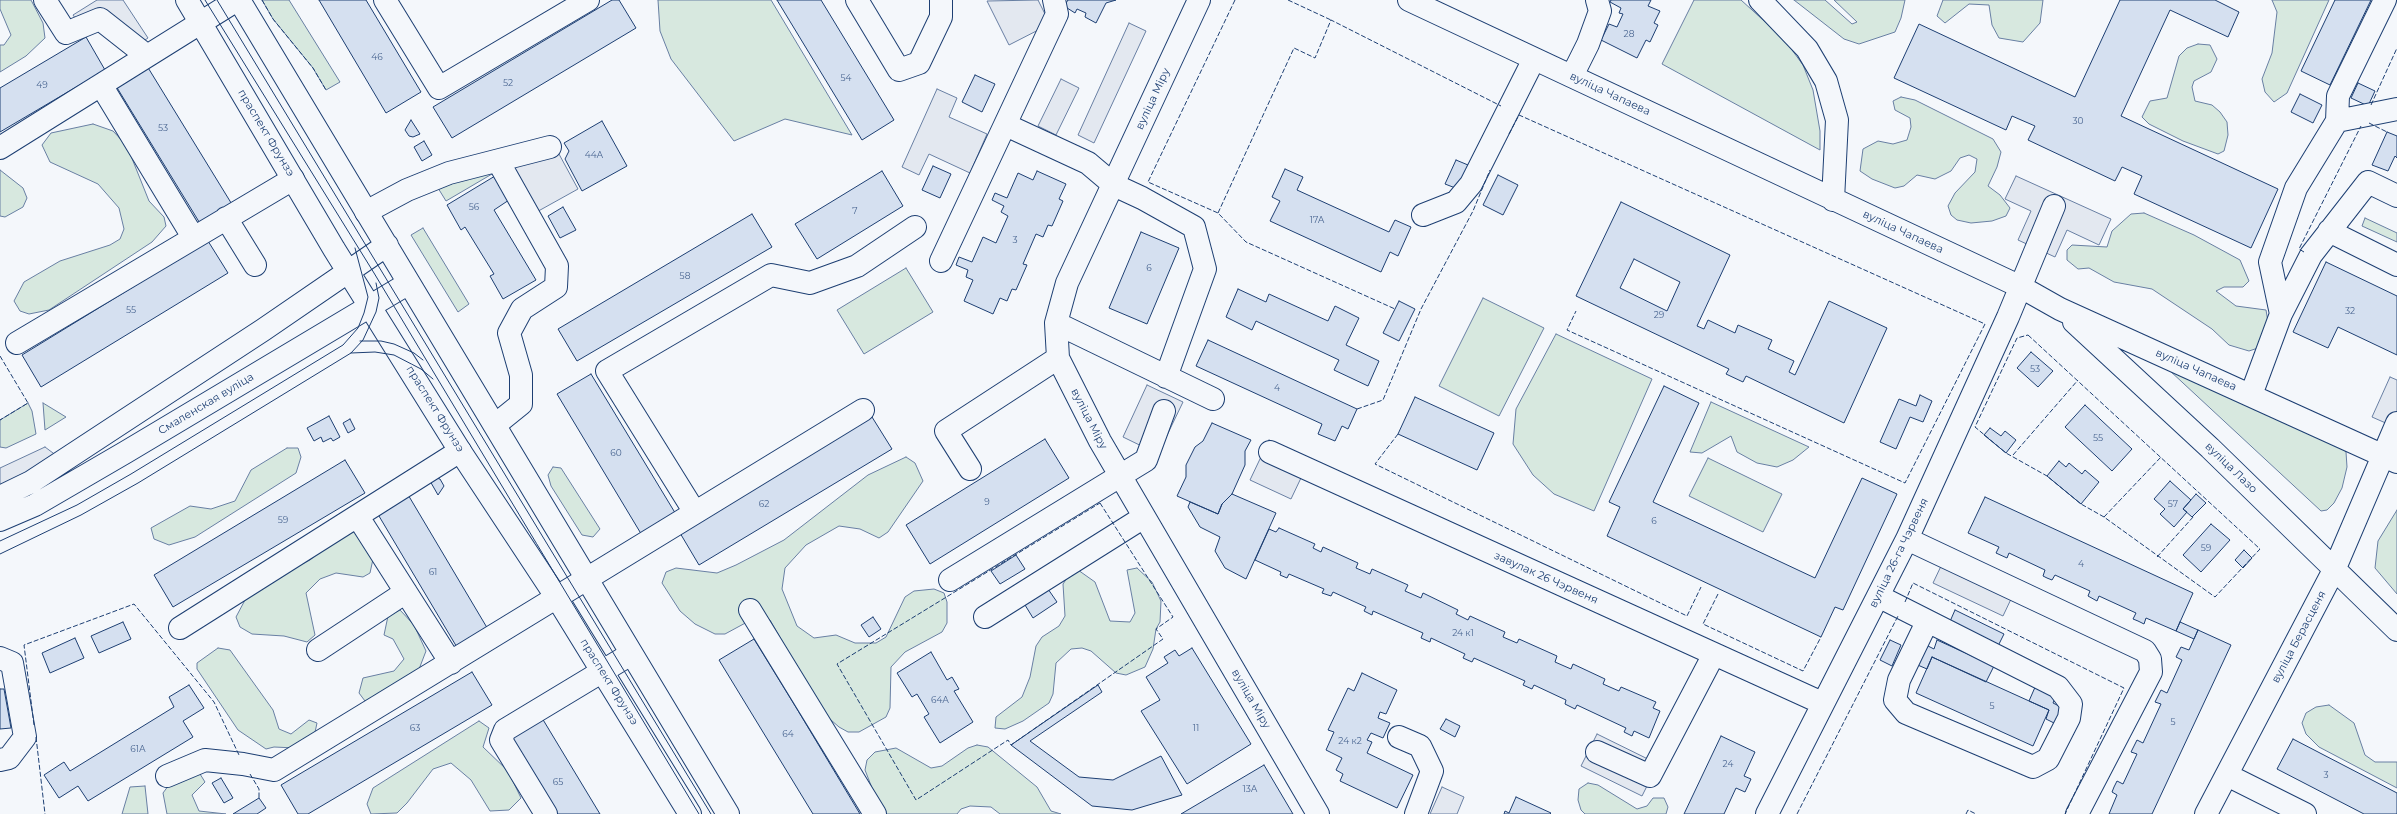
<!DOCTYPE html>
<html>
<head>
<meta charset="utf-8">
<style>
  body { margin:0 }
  canvas { display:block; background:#f4f7fb }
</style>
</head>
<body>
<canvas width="2397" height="814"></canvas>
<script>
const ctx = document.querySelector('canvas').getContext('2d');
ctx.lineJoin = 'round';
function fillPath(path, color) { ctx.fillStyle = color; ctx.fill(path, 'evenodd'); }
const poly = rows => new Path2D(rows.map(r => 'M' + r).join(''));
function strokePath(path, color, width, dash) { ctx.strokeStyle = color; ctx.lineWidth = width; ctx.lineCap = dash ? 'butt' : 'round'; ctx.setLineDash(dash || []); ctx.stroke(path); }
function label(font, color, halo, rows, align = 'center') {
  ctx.font = font + ' Montserrat,sans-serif'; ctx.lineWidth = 3; ctx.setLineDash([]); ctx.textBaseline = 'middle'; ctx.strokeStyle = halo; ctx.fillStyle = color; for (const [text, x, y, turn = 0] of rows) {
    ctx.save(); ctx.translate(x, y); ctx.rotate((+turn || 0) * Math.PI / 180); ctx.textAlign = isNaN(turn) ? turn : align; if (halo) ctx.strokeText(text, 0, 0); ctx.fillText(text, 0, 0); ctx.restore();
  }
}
const green = poly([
  [0,0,31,0,43,23,45,38,26,56,0,72,0,45,4,45,11,35,0,9,0,0],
  [262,0,289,0,340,82,326,90,313,68,273,19,262,0],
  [658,0,771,0,852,135,785,119,734,141,671,59,660,31,658,0],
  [1694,0,1741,0,1784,39,1803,65,1813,90,1820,131,1820,150,1662,64,1694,0],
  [1794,0,1825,0,1852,24,1857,22,1834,0,1905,0,1901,18,1895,32,1859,44,1844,39,1794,0],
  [1943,0,2043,0,2040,23,2023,42,1999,38,1992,25,1989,5,1969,4,1945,23,1937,16,1943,0],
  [2272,0,2329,0,2287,93,2274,102,2265,92,2262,79,2272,53,2277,12,2272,0],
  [2198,44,2210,45,2217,59,2211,72,2194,81,2192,87,2195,101,2212,105,2220,112,2227,122,2228,135,2224,151,2218,154,2183,141,2149,124,2142,117,2150,101,2167,98,2179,56,2187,48,2198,44],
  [1901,97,1915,100,1993,139,2001,152,1997,167,1988,186,2000,195,2010,208,2006,216,1992,221,1971,223,1957,220,1951,215,1948,206,1955,193,1975,172,1977,159,1969,155,1960,158,1951,171,1935,179,1917,175,1904,186,1895,188,1872,179,1860,171,1863,149,1878,141,1893,144,1907,140,1911,127,1910,118,1895,110,1893,101,1901,97],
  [93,124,113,131,127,146,149,201,164,217,166,226,152,242,49,310,29,314,20,311,14,301,24,282,60,261,110,245,120,239,124,229,119,208,98,184,50,162,42,145,51,133,93,124],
  [0,170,23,188,27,198,23,207,5,217,0,216,0,170],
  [487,172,492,174,446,201,438,188,487,172],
  [2144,213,2194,235,2240,260,2249,281,2243,287,2224,287,2216,291,2236,306,2266,310,2269,328,2258,348,2249,351,2229,345,2212,329,2152,289,2114,282,2089,268,2078,269,2067,260,2067,250,2072,245,2107,247,2112,231,2131,214,2144,213],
  [2365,218,2397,233,2397,242,2362,226,2365,218],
  [423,228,469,304,458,312,411,235,423,228],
  [906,268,933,312,864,354,837,310,906,268],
  [1483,298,1544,328,1499,416,1439,386,1483,298],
  [1556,334,1652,379,1594,511,1554,494,1533,475,1513,444,1516,409,1556,334],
  [2169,370,2336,443,2346,452,2347,467,2342,488,2334,503,2327,510,2321,511,2169,370],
  [1711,402,1809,447,1793,460,1777,467,1757,463,1737,452,1731,436,1702,453,1690,452,1711,402],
  [28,403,32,411,36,434,6,448,0,447,0,420,28,403],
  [43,403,66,417,45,430,43,403],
  [287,448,298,448,301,457,296,473,195,537,169,545,154,539,151,528,190,506,211,509,235,501,251,470,287,448],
  [906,457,915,463,923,481,888,532,879,538,860,529,839,526,806,545,785,568,782,589,797,626,814,638,836,635,855,643,876,643,886,637,905,597,914,591,934,589,944,593,947,602,947,623,942,632,905,652,891,667,890,708,886,717,859,732,848,732,839,727,823,713,770,620,762,614,725,634,715,634,695,624,680,611,662,583,666,572,676,568,717,573,736,565,784,540,868,475,906,457],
  [1708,458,1782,494,1763,532,1689,496,1708,458],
  [553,467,561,468,600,529,593,537,582,535,551,486,548,475,553,467],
  [2397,510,2397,594,2375,568,2378,541,2397,510],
  [354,528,373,559,370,573,363,577,336,573,320,579,306,593,315,635,307,642,284,636,252,634,240,627,236,617,245,600,277,576,310,560,338,536,354,528],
  [1137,568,1152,582,1161,601,1160,622,1156,629,1153,649,1145,667,1126,675,1116,673,1091,651,1082,648,1071,649,1056,663,1053,694,1049,703,1023,721,1005,729,995,728,996,717,1022,697,1030,677,1036,646,1042,637,1059,626,1065,616,1063,584,1069,575,1078,570,1095,582,1110,621,1130,622,1135,613,1127,570,1137,568],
  [400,610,414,625,426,651,416,677,380,702,365,701,359,693,363,678,394,671,404,659,393,639,384,635,388,616,400,610],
  [218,648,230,650,273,710,279,729,291,734,309,720,317,723,314,737,296,748,274,747,266,749,238,730,197,669,197,663,218,648],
  [2329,705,2354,723,2365,755,2375,762,2397,762,2397,788,2319,747,2306,734,2302,723,2306,713,2316,707,2329,705],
  [479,721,489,728,483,747,508,771,521,798,509,810,490,811,471,780,451,763,433,769,407,803,397,813,371,814,367,804,373,788,479,721],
  [977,745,988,747,1037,787,1051,811,1061,814,1000,814,991,807,970,806,961,809,957,814,883,814,881,811,865,770,867,760,875,752,896,748,931,768,942,766,968,748,977,745],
  [200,774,205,782,192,795,199,811,226,814,167,814,163,793,174,778,200,774],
  [1588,783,1598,785,1637,809,1647,806,1653,798,1664,798,1668,807,1666,814,1585,814,1581,810,1578,800,1579,789,1588,783],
  [145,786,148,814,122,814,130,787,145,786]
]);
fillPath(green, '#d7e8df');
strokePath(green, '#687fa3', 1);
const parking = poly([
  [97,0,123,0,148,38,130,50,110,18,86,34,73,15,97,0],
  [1038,0,1050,24,1009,45,987,1,1038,0],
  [1129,23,1146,31,1094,143,1078,135,1129,23],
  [1061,79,1079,88,1056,135,1038,126,1061,79],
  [937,89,957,98,949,117,987,134,970,173,929,154,919,175,902,167,937,89],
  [553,143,578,189,533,214,503,156,553,143],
  [2016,176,2111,219,2099,245,2067,230,2055,257,2018,240,2031,211,2005,199,2016,176],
  [2390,377,2397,380,2397,428,2372,417,2390,377],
  [1147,385,1183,402,1158,454,1123,437,1147,385],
  [1269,440,1310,459,1291,499,1250,480,1269,440],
  [45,447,57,456,0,487,0,468,45,447],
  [1942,564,2012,597,2003,616,1933,583,1942,564],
  [1597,734,1658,764,1642,796,1581,766,1597,734],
  [1442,787,1464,797,1457,814,1430,814,1442,787]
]);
fillPath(parking, '#e3e8f0');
strokePath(parking, '#687fa3', 1);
const building = poly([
  [319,0,366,0,421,92,386,113,319,0],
  [612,0,619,0,636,28,452,138,433,107,612,0],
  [777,0,821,0,894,120,862,140,777,0],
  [1068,0,1116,0,1106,3,1096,23,1085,17,1086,13,1077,9,1075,13,1064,6,1068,0],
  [1611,0,1651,0,1648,6,1660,11,1654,23,1658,25,1650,42,1646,40,1637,58,1601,40,1609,24,1617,27,1623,14,1619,13,1621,8,1610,2,1611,0],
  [2120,0,2215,0,2239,12,2228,37,2170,10,2121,116,2278,189,2251,248,2134,194,2142,176,2122,167,2115,181,2028,140,2035,126,2012,116,2006,130,1894,78,1919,24,2075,97,2120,0],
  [2335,0,2371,0,2330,85,2301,71,2335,0],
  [86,37,105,70,0,132,0,88,86,37],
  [147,66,233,206,201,225,116,86,147,66],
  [975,75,995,84,982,112,962,102,975,75],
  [2358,83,2375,91,2368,106,2351,98,2358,83],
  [2300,94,2322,105,2313,123,2291,112,2300,94],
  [411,120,420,134,413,137,409,136,405,130,411,120],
  [602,121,627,166,582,191,565,159,569,151,564,143,602,121],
  [2387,132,2397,136,2397,158,2395,156,2388,171,2372,165,2387,132],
  [424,141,432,155,422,161,414,147,424,141],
  [1456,160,1468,165,1458,189,1445,184,1456,160],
  [933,166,951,174,940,198,922,190,933,166],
  [1285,169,1303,177,1297,190,1389,232,1395,220,1411,227,1398,256,1390,252,1381,272,1270,221,1280,201,1272,197,1285,169],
  [882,171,903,206,817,259,795,224,882,171],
  [1037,171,1066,184,1059,199,1063,201,1052,226,1048,225,1043,237,1036,234,1023,264,1027,265,1016,290,1012,289,1007,301,1000,298,993,314,964,301,973,280,966,277,968,270,956,265,959,257,972,262,983,237,996,243,1008,216,1001,212,1004,206,992,200,995,193,1007,198,1018,173,1033,180,1037,171],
  [1498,175,1518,185,1503,215,1483,205,1498,175],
  [495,176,509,200,494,210,536,280,503,299,490,276,494,274,481,253,465,227,461,230,447,205,495,176],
  [1621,202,1730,255,1697,326,1704,329,1708,320,1735,333,1738,325,1772,340,1768,349,1794,361,1789,372,1795,375,1829,301,1887,328,1844,423,1746,376,1743,382,1726,374,1729,369,1576,296,1621,202],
  [1634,259,1680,282,1667,311,1620,288,1634,259],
  [563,207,576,230,560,238,548,216,563,207],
  [752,214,772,247,577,361,558,329,752,214],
  [1141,232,1179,248,1147,324,1109,308,1141,232],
  [208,241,228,273,41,387,22,355,208,241],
  [2326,262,2397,296,2397,355,2338,327,2328,348,2293,332,2326,262],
  [1238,289,1266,302,1269,294,1328,321,1335,306,1359,318,1346,345,1379,361,1368,386,1334,370,1339,360,1256,321,1252,330,1226,317,1238,289],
  [1399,301,1415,309,1399,341,1383,333,1399,301],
  [1208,340,1357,409,1348,429,1342,426,1335,441,1318,434,1322,424,1196,366,1208,340],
  [2031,352,2053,371,2038,387,2017,368,2031,352],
  [591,374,677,516,643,537,557,394,591,374],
  [1664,386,1699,403,1653,502,1815,578,1862,478,1897,494,1843,610,1835,607,1821,637,1607,536,1620,507,1609,502,1664,386],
  [1920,395,1932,401,1923,422,1910,417,1896,449,1880,442,1899,399,1916,406,1920,395],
  [1415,397,1494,433,1477,470,1398,434,1415,397],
  [2085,405,2132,449,2112,471,2065,427,2085,405],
  [329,416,340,437,333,441,331,438,323,442,321,437,314,441,307,428,329,416],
  [872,417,892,449,699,565,680,533,872,417],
  [350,419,355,429,348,433,343,423,350,419],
  [1212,423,1251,440,1245,451,1245,465,1232,494,1222,504,1218,514,1177,496,1186,477,1186,465,1195,447,1203,441,1212,423],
  [1990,428,2001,436,2005,431,2016,440,2006,453,1984,435,1990,428],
  [1045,439,1069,478,930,564,906,525,1045,439],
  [345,460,365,493,173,607,154,575,345,460],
  [2059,461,2066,467,2069,463,2082,474,2085,470,2099,482,2081,504,2047,476,2059,461],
  [436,478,440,479,444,486,438,495,430,481,436,478],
  [2170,481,2191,500,2183,509,2187,512,2174,527,2160,514,2165,509,2154,499,2170,481],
  [407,493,489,631,458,649,376,511,407,493],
  [1232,494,1276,513,1246,579,1225,568,1215,551,1220,537,1200,527,1188,507,1190,502,1218,514,1222,504,1232,494],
  [2196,494,2206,503,2192,517,2183,509,2196,494],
  [1985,497,2193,593,2176,631,2146,618,2144,624,2138,621,2133,619,2136,613,2099,596,2097,601,2088,596,2090,591,2055,575,2052,580,2047,578,2043,576,2045,570,2009,553,2007,558,1996,553,1999,547,1968,533,1985,497],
  [2211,524,2230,540,2201,572,2183,555,2211,524],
  [1279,528,1315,544,1313,548,1321,552,1323,547,1358,563,1356,568,1370,574,1372,569,1408,585,1405,591,1421,598,1423,593,1458,610,1456,614,1468,620,1470,616,1505,632,1503,637,1517,643,1519,639,1557,656,1555,662,1571,669,1573,664,1605,679,1603,684,1619,691,1621,687,1656,702,1653,708,1660,711,1649,738,1634,731,1632,736,1624,732,1626,728,1577,705,1575,709,1565,704,1566,700,1534,685,1532,689,1523,685,1525,681,1474,658,1472,662,1463,658,1465,654,1431,638,1430,642,1421,638,1423,633,1373,611,1372,615,1364,611,1366,607,1333,592,1331,596,1322,593,1324,589,1289,574,1287,578,1280,575,1281,572,1255,560,1269,529,1276,532,1279,528],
  [2244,550,2252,558,2243,568,2235,560,2244,550],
  [1016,555,1025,569,1000,584,991,571,1016,555],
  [1048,589,1057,602,1033,618,1025,605,1048,589],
  [1955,610,2004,634,1996,650,1948,626,1955,610],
  [873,617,881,629,869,637,861,625,873,617],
  [123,622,131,639,99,653,91,636,123,622],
  [2180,622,2198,630,2194,639,2176,631,2180,622],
  [2198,630,2231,645,2152,814,2109,814,2117,795,2112,792,2114,787,2117,781,2123,784,2137,754,2131,752,2137,740,2143,743,2161,704,2155,702,2161,690,2167,693,2182,660,2176,657,2181,647,2189,650,2198,630],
  [75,638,84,658,50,673,42,653,75,638],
  [754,639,797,709,860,814,813,814,719,660,754,639],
  [1890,640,1901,645,1892,666,1880,660,1890,640],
  [1937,640,1994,666,1986,682,1932,657,1927,669,1913,663,1922,643,1934,649,1937,640],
  [1192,648,1251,744,1187,784,1141,711,1160,700,1146,677,1168,663,1164,657,1175,650,1179,656,1192,648],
  [931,652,947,680,952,677,959,689,954,691,973,722,940,743,924,717,929,714,917,694,912,697,897,673,931,652],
  [1932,657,2049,710,2033,746,1916,693,1932,657],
  [472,672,492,705,308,814,298,814,281,785,472,672],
  [1362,673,1397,690,1386,714,1380,712,1378,718,1390,723,1383,738,1371,733,1367,740,1372,742,1367,753,1413,775,1397,808,1340,781,1343,774,1336,770,1342,758,1326,750,1334,732,1328,730,1348,688,1354,691,1362,673],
  [189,685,204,708,183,721,193,737,88,801,78,786,59,798,44,775,64,762,70,771,174,707,169,697,189,685],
  [1098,685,1102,692,1030,741,1079,777,1113,780,1161,756,1182,795,1132,810,1092,806,1011,745,1098,685],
  [2036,685,2057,694,2053,703,2063,708,2056,724,2046,719,2049,710,2029,701,2036,685],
  [0,689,4,689,11,728,0,729,0,689],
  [542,718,600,814,556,814,509,737,542,718],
  [1446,719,1460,726,1455,737,1440,729,1446,719],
  [1721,736,1755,752,1744,776,1751,779,1745,792,1736,788,1724,814,1684,814,1721,736],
  [2293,739,2397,793,2397,814,2364,814,2277,769,2293,739],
  [1264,765,1293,814,1181,814,1264,765],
  [221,778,233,798,224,803,212,783,221,778],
  [1516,797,1551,813,1550,814,1504,814,1505,811,1509,813,1516,797],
  [259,798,266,808,257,814,233,814,259,798]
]);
fillPath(building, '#d5e0f0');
strokePath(building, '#1d3f73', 1);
const minor = poly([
  [45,0,66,33,100,19,147,56],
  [385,0,439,88,588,0],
  [857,0,899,70,919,63,941,17,941,0],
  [1199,0,1067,283,1056,323,1058,358,1100,441,1318,814],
  [1409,0,2021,287,2060,309,2397,462],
  [1760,0,1807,49,1826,81,1837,120,1833,200],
  [1572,76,1588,44,1600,11,1597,0],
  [101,85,193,237],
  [2337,121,2338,96,2385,0],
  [1006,125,1088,163,1114,185,1142,198,1194,227,1205,269,1166,377],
  [0,148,237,0],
  [366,212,407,190,449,173,550,147],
  [1423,215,1456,202,1471,184,1534,59],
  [226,218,255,265],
  [2329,231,2397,265],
  [941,261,1057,14,1054,0],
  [2281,314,2311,255,2368,182,2397,196],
  [2074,322,2210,448,2397,630],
  [1056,323,1213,399],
  [17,343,293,179],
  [2251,395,2281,314,2270,262,2296,188,2337,121,2397,109],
  [495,425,521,404,521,375,509,333,522,309,556,287,557,266,498,161],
  [1270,452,1822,703],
  [970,469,946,431,1058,358],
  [694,511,607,371,771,275,810,283,857,266,915,227],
  [358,517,451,663],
  [1907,539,2145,651,2150,659,2151,672,2077,814],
  [950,580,1146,460,1164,411],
  [1878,596,2058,687,2071,704,2069,718,2048,759,2033,767,1906,713,1895,700,1899,680,1927,622],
  [750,610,875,814],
  [985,617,1144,517],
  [180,628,460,451],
  [318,650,406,592],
  [0,658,12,663,25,737,9,758,0,760],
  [1399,737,1420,746,1432,771,1416,814],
  [1597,752,1650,776,1714,654],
  [2227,775,2305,814],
  [167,776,205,760,243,764,274,770,863,410],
  [546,814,501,740,505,730,631,654],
  [1767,814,1907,539,2008,317,2054,206],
  [2206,814,2335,568,2397,423]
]);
const major = poly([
  [187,0,334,249,460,451,557,598,690,814],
  [239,0,728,814],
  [0,497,31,482,124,421,263,330,387,245],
  [0,520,35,505,126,452,409,283]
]);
strokePath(minor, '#1d3f73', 24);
strokePath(major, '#1d3f73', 24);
strokePath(minor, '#f4f7fb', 22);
strokePath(major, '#f4f7fb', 22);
strokePath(poly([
  [205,0,374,273,699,814],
  [217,0,711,814],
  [360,341,381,341,394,344,414,353,423,360],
  [351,353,375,352,394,355,421,369,433,379],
  [0,541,77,505,131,474,343,345,358,328,364,313,368,297,355,248],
  [0,554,81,515,138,483,351,353,363,340,376,312,379,298,376,283]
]), '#1d3f73', 1);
strokePath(poly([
  [262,0,273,19,313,68,326,90],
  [1235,0,1148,182,1218,213,1246,242,1395,309],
  [1288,0,1331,20],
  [2371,105,2397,48],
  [2369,123,2387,132],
  [1509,134,1519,115,1985,324,1905,483,1567,330,1576,311],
  [1218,213,1294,48,1315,58,1331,20,1501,106],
  [2304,252,2299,249,2361,126],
  [2028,335,2260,549,2215,597,2104,517,2081,504,2047,476,2006,453,1975,427,2017,338,2028,335],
  [0,356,28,403,0,420],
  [1357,409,1383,400,1421,309,1473,211,1490,170],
  [1398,434,1375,464,1687,616,1701,587],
  [2013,455,2078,380],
  [1100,503,1173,617,1156,629,1163,639,1011,745,1008,740,916,800,837,664,1100,503],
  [2104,517,2161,457],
  [2157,557,2194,516],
  [1718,594,1703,624,1803,671,1821,637],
  [1905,602,1913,583,2124,688,2065,814],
  [34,725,24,645,134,604,214,702,239,755],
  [36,737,45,814],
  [250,774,259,789,259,798],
  [1797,814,1898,616],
  [1966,814,1968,810,1976,814]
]), '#1d3f73', 1, [5, 2]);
label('9px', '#4b6792', null, [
  ["28",1629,34],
  ["46",377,57],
  ["54",846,78],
  ["52",508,83],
  ["49",42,85],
  ["30",2078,121],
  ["53",163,128],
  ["44А",594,155],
  ["56",474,207],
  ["7",855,211],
  ["17А",1317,220],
  ["3",1015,240],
  ["6",1149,268],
  ["58",685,276],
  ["55",131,310],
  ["32",2350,311],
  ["29",1659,315],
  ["53",2035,369],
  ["4",1277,388],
  ["55",2098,438],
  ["60",616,453],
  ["9",987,502],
  ["62",764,504],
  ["57",2173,504],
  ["59",283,520],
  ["6",1654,521],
  ["59",2206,548],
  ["4",2081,564],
  ["61",433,572],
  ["24 к1",1463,633],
  ["64А",940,700],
  ["5",1992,706],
  ["5",2173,722],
  ["63",415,728],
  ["11",1196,728],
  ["64",788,734],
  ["24 к2",1350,741],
  ["61А",138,749],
  ["24",1728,764],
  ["3",2326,775],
  ["65",558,782],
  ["13А",1250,789]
]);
label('11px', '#1d3f73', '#f4f7fb', [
  ["вуліца Чапаева",1610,94,25],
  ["вуліца Міру",1153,99,-65],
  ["праспект Фрунзэ",266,133,59],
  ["вуліца Чапаева",1903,232,25],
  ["вуліца Чапаева",2196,370,24],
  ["Смаленская вуліца",206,404,-31],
  ["праспект Фрунзэ",435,409,58],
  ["вуліца Міру",1089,419,63],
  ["вуліца Лазо",2231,468,44],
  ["вуліца 26-га Чэрвеня",1899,553,-64],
  ["завулак 26 Чэрвеня",1546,578,24],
  ["вуліца Берасценя",2299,637,-62],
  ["праспект Фрунзэ",609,682,58],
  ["вуліца Міру",1251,699,60]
]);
</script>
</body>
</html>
